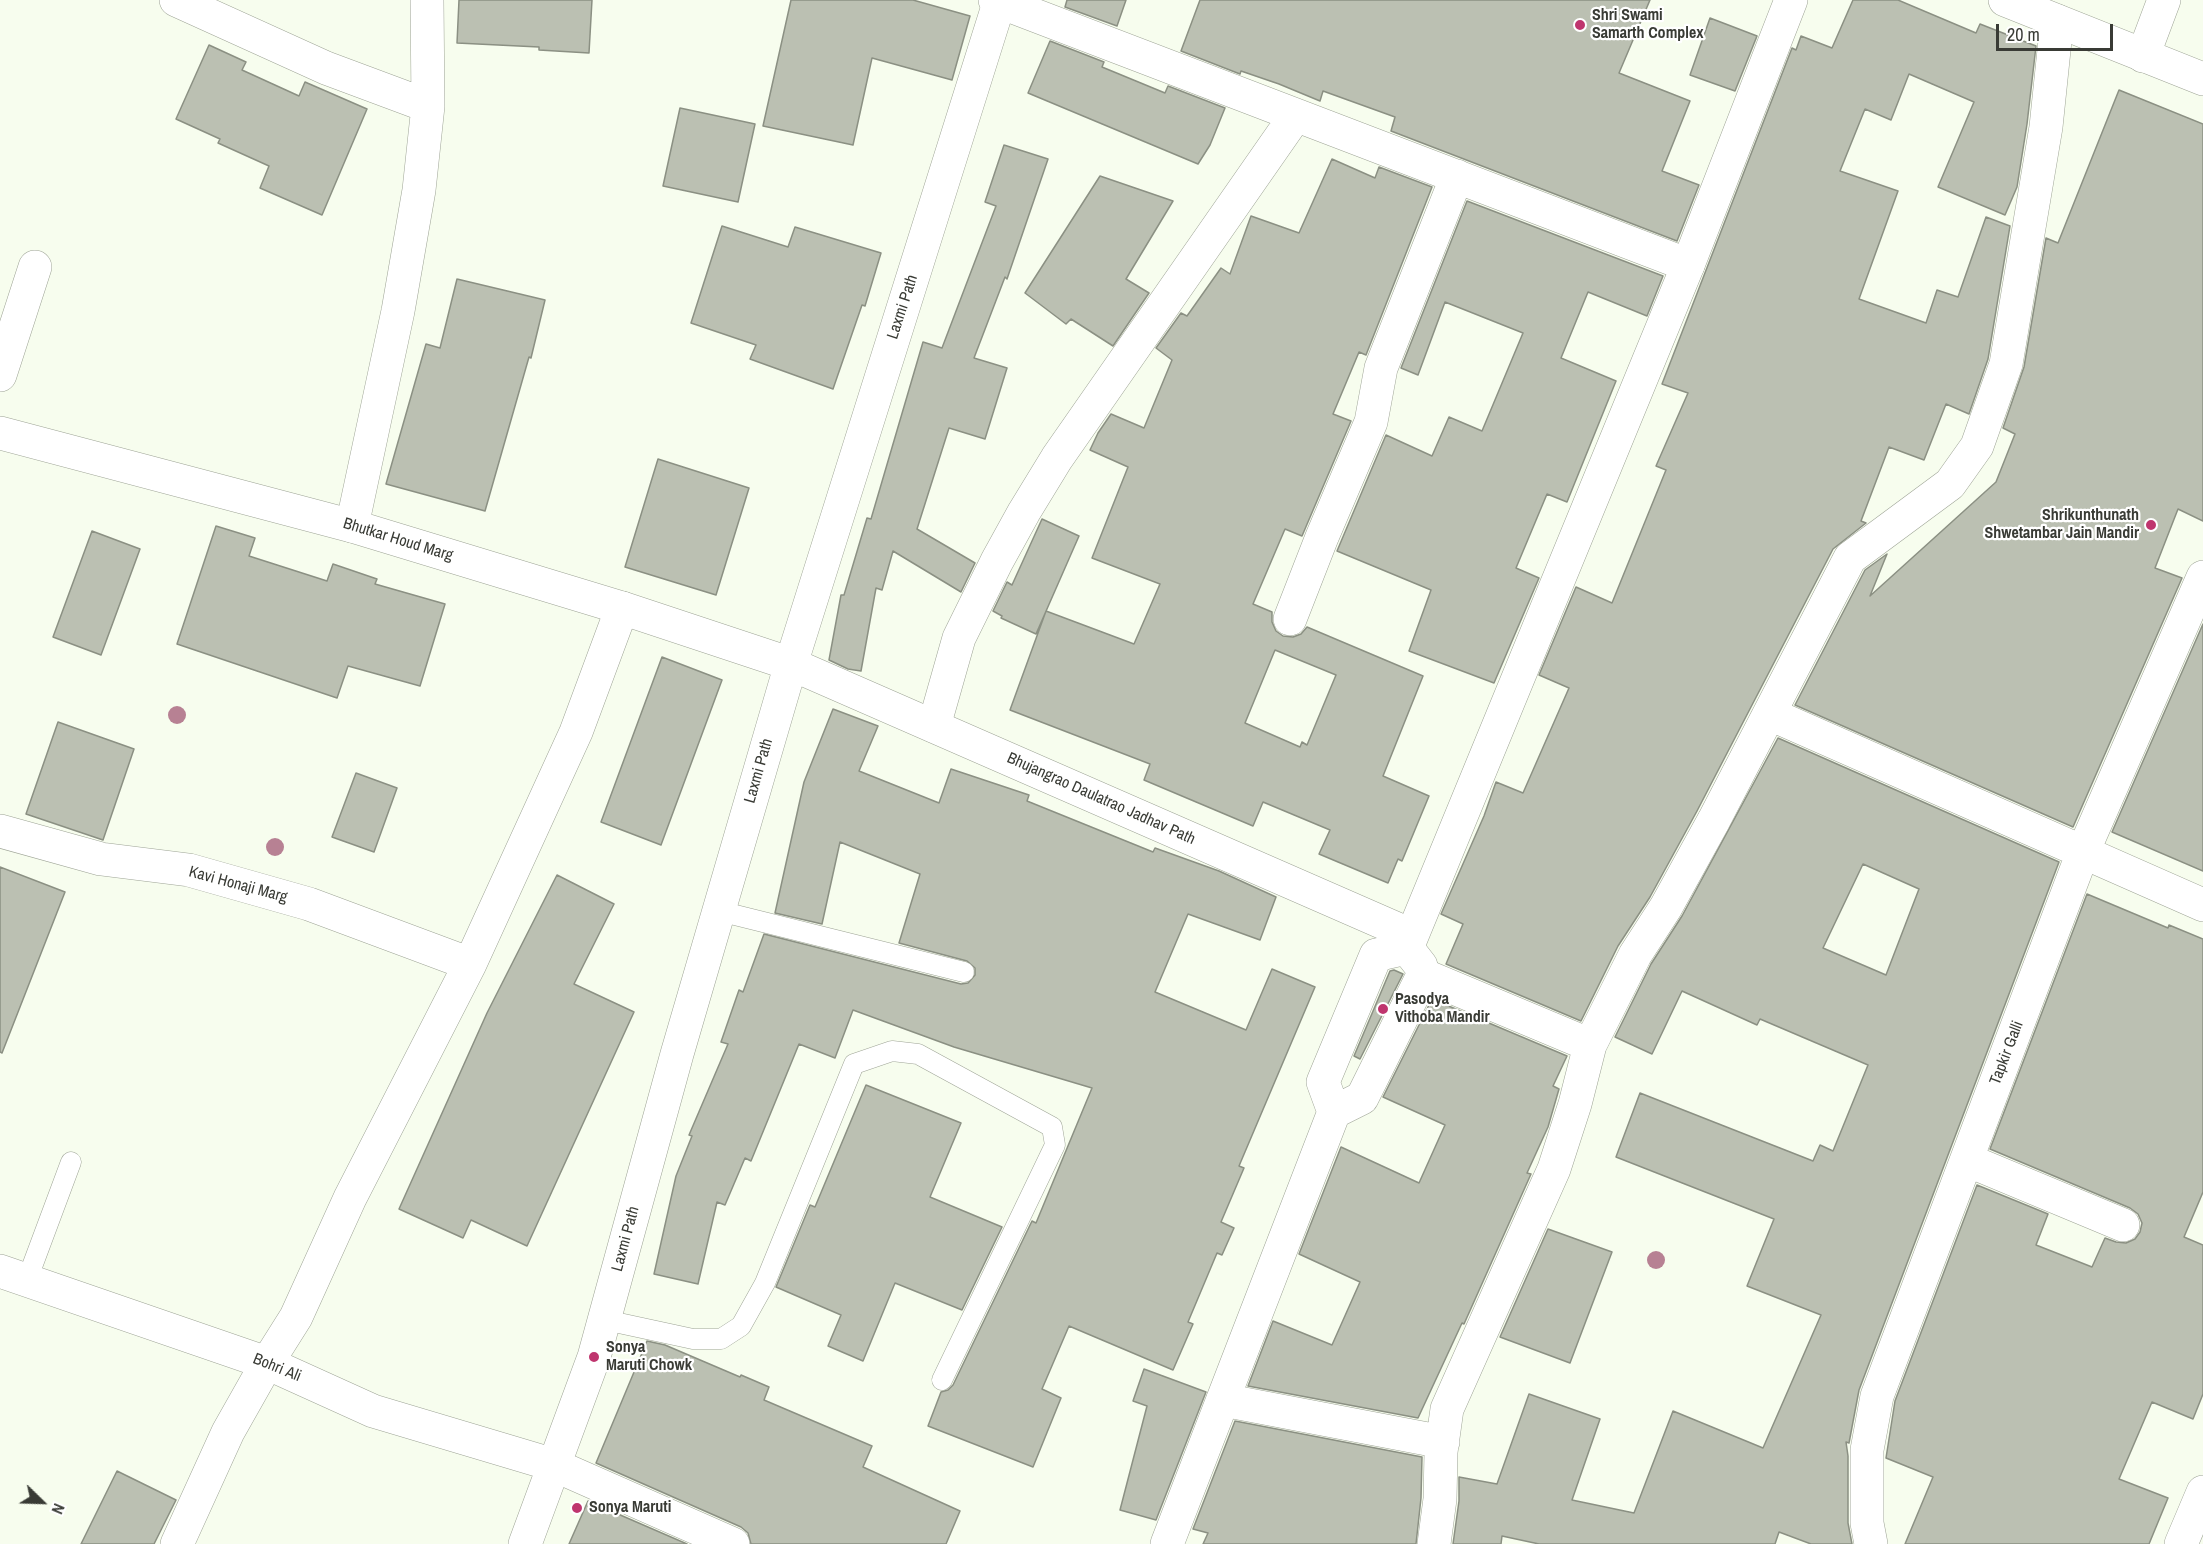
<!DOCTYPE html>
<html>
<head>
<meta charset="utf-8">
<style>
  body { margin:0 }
  #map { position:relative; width:2203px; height:1544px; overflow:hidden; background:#f7fdee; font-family:"Archivo Narrow",sans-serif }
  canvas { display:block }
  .north { position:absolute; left:12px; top:1472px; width:60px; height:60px; -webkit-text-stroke:4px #fff; paint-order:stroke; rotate:113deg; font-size:16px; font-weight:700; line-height:24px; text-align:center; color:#393b35 }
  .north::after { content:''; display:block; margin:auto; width:21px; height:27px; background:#393b35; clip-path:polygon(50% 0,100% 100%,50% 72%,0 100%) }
  .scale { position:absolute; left:1996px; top:24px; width:117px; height:27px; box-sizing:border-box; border:3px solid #393b35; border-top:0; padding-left:8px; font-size:18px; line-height:21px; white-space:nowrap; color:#393b35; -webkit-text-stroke:4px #fff; paint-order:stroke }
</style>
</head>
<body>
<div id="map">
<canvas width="2203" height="1544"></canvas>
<div class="north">N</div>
<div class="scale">20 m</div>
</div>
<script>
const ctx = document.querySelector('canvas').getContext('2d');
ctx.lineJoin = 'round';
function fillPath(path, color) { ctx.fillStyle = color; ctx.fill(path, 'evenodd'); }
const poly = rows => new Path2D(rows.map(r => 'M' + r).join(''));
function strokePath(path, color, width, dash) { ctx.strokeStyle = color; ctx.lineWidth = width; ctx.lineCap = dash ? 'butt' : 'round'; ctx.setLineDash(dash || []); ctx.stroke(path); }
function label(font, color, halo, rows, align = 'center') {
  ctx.font = font + ' "Archivo Narrow",sans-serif'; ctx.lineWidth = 4.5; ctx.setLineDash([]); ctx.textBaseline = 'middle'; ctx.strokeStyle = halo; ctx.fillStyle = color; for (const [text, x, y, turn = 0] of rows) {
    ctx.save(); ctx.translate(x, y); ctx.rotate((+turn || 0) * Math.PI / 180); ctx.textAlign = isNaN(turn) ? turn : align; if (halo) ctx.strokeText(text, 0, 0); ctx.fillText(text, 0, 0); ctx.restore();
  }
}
const building = poly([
  [459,0,592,0,589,53,539,50,539,47,457,43,459,0],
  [791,0,913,0,970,16,952,80,872,58,853,145,763,126,791,0],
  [1067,0,1126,0,1117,26,1065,7,1067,0],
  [1200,0,1650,0,1619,73,1690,101,1662,171,1699,185,1677,241,1391,131,1395,117,1323,91,1320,101,1279,84,1241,71,1240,74,1181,51,1200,0],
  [1853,0,1898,0,1976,33,1980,24,2036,46,2027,124,2017,187,2005,215,1938,187,1974,102,1909,74,1891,120,1865,109,1840,171,1898,191,1859,299,1926,323,1937,290,1958,297,1986,217,2010,226,1988,359,1969,414,1946,404,1924,460,1889,447,1861,521,1866,523,1833,549,1697,811,1650,897,1618,946,1581,1021,1446,964,1463,924,1441,914,1484,816,1496,782,1523,793,1569,688,1539,675,1576,587,1612,603,1666,470,1656,466,1688,393,1662,384,1792,48,1796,50,1801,36,1832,48,1853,0],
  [1710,18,1757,36,1735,91,1690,75,1710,18],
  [1050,41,1104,62,1102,67,1165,93,1168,86,1225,108,1210,145,1198,164,1028,93,1050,41],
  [209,45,246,62,242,70,299,96,305,82,367,109,322,215,260,188,269,166,218,143,220,139,176,119,209,45],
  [2119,90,2203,124,2203,521,2178,509,2155,568,2182,578,2073,827,1795,705,1865,570,1887,554,1870,596,1996,482,2015,434,2003,428,2024,367,2046,238,2058,243,2119,90],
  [680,108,755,124,738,202,663,186,680,108],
  [1004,145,1048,159,1007,279,1005,277,974,358,1007,368,985,439,949,428,917,529,975,563,961,592,893,551,882,590,876,588,861,671,848,669,829,660,841,595,844,595,867,518,871,519,923,342,942,348,996,206,985,202,1004,145],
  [1332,159,1375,178,1379,167,1432,187,1366,355,1359,352,1333,414,1351,421,1302,536,1285,529,1253,604,1272,612,1272,622,1276,631,1283,636,1293,637,1301,634,1307,627,1423,676,1383,776,1429,796,1402,861,1398,859,1388,883,1319,854,1330,830,1263,802,1253,826,1144,780,1150,764,1010,710,1046,611,1134,644,1160,584,1092,558,1128,467,1090,450,1098,433,1111,414,1144,428,1172,360,1156,348,1181,313,1187,316,1221,268,1230,274,1251,216,1299,233,1332,159],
  [1275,650,1336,675,1307,745,1302,742,1300,747,1245,723,1275,650],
  [1100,176,1173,201,1126,279,1149,293,1113,346,1071,319,1066,324,1025,293,1100,176],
  [1467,201,1663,276,1647,316,1588,292,1561,358,1616,381,1567,502,1547,494,1516,568,1539,578,1494,683,1409,651,1431,590,1337,551,1386,435,1432,456,1449,417,1482,431,1523,333,1445,302,1418,375,1401,368,1467,201],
  [722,226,788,247,795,227,881,253,865,306,862,305,833,389,750,359,756,345,691,323,722,226],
  [457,279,545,300,531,358,529,357,485,511,386,484,426,344,440,348,457,279],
  [658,459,749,488,716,595,625,567,658,459],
  [1042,519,1079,536,1036,634,1001,618,1002,616,993,611,1007,582,1012,585,1042,519],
  [216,526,255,538,249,556,327,581,333,564,377,579,375,584,445,604,420,686,348,666,337,698,177,644,216,526],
  [92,531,140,549,101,655,53,637,92,531],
  [2203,624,2203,871,2112,832,2203,624],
  [662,657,722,680,661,845,601,822,662,657],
  [833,709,878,726,859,771,939,803,951,769,1029,795,1027,801,1153,852,1155,848,1219,871,1276,897,1260,940,1188,914,1155,992,1246,1030,1272,969,1315,987,1239,1166,1244,1168,1221,1222,1234,1228,1222,1255,1217,1253,1188,1322,1193,1324,1173,1370,1069,1326,1042,1389,1061,1398,1033,1467,928,1426,941,1392,948,1390,953,1385,1032,1221,1036,1223,1092,1088,954,1047,853,1010,835,1058,799,1044,751,1161,745,1158,725,1205,717,1202,698,1284,654,1274,676,1176,692,1136,689,1135,728,1044,721,1042,739,990,743,992,764,934,961,984,968,983,975,975,975,968,967,961,899,943,920,874,840,842,822,924,775,913,804,782,833,709],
  [58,722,134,749,103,840,26,814,58,722],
  [1778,738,2059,862,1859,1390,1849,1443,1846,1442,1848,1456,1848,1523,1852,1544,1811,1544,1779,1532,1775,1544,1539,1544,1502,1536,1501,1544,1453,1544,1459,1501,1459,1477,1497,1484,1529,1394,1600,1419,1572,1500,1634,1513,1673,1411,1763,1448,1821,1315,1747,1286,1774,1219,1616,1157,1640,1093,1813,1161,1820,1145,1833,1151,1868,1065,1760,1019,1757,1025,1682,991,1652,1054,1615,1037,1651,964,1682,916,1778,738],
  [1863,864,1919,889,1886,975,1823,948,1863,864],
  [356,773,397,788,374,852,332,837,356,773],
  [0,867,65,892,2,1053,0,1052,0,867],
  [557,875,614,904,574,984,634,1012,527,1246,471,1220,463,1238,399,1209,487,1013,557,875],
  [2087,894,2168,928,2169,925,2203,939,2203,1192,2184,1237,2203,1245,2203,1394,2193,1419,2152,1402,2119,1479,2168,1498,2149,1544,1905,1544,1933,1477,1886,1458,1895,1401,1977,1185,2048,1214,2036,1245,2092,1267,2105,1238,2116,1242,2126,1243,2135,1239,2140,1232,2142,1223,2138,1214,2130,1208,1990,1149,2087,894],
  [1394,970,1403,974,1360,1059,1354,1056,1390,971,1394,970],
  [1432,999,1567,1056,1553,1086,1559,1089,1548,1127,1527,1173,1531,1174,1464,1324,1462,1323,1418,1418,1248,1386,1273,1321,1332,1345,1360,1282,1299,1254,1341,1147,1419,1183,1445,1125,1383,1097,1432,999],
  [866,1085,961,1123,930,1197,1002,1227,962,1310,895,1283,863,1361,828,1346,841,1315,776,1287,810,1205,815,1207,866,1085],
  [1548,1229,1612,1252,1570,1363,1500,1337,1548,1229],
  [647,1341,665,1345,740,1377,741,1375,769,1387,764,1400,872,1446,863,1467,960,1511,946,1544,751,1544,748,1533,741,1527,596,1463,647,1341],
  [1144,1369,1206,1392,1156,1520,1120,1510,1147,1406,1133,1401,1144,1369],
  [1235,1421,1422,1457,1421,1498,1416,1544,1203,1544,1208,1533,1193,1529,1235,1421],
  [117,1471,176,1500,154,1544,81,1544,117,1471],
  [588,1501,687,1544,569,1544,588,1501]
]);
fillPath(building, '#bbc0b2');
strokePath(building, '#8b9083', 1.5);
const service = poly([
  [719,911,964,972],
  [27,1280,71,1162],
  [605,1320,693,1339,721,1339,741,1326,765,1283,854,1064,892,1051,918,1054,1052,1127,1055,1145,942,1380]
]);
const minor = poly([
  [176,0,326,68,428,106],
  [995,0,1688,265],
  [2143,56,2164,0],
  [0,375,35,267],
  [352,526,398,311,419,190,428,106,427,0],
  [1290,619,1322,537,1371,422,1381,368,1457,176],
  [1770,714,2203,905],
  [934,726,959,638,997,561,1024,512,1057,458,1296,115],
  [0,831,101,859,189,870,309,904,470,964],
  [1423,975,1590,1045],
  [1967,1160,2123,1225],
  [1223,1400,1443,1442],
  [554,1465,733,1544],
  [177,1544,228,1432,267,1363,296,1317,350,1198,470,964,576,732,622,608],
  [1434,1544,1440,1499,1441,1452,1447,1409,1554,1169,1575,1104,1590,1045,1635,955,1666,907,1714,820,1850,558,1950,484,1977,446,2006,364,2046,127,2057,21],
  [1871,1544,1867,1523,1867,1450,1877,1396,2083,852,2203,577],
  [2181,1544,2203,1492]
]);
const tertiary = poly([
  [0,433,352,526,622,608,791,664,1411,935],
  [1407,948,1688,265,1791,0],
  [1334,1112,1362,1098,1423,975,1421,966,1407,948],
  [0,1271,267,1363,373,1411,554,1465],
  [525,1544,594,1357,677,1054,791,664,1000,0],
  [1167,1544,1334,1112,1323,1082,1376,955,1407,948]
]);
const trunk = poly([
  [2005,0,2203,79]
]);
strokePath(service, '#9ea496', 21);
strokePath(minor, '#9ea496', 34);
strokePath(tertiary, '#9ea496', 34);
strokePath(trunk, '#9ea496', 34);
strokePath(service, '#fff', 20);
strokePath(minor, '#fff', 33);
strokePath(tertiary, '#fff', 33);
strokePath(trunk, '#fff', 33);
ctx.fillStyle = '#b78193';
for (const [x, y] of [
  [177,715],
  [275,847],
  [1656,1260]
]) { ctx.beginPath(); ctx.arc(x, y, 9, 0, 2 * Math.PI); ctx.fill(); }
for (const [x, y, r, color] of [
  [1580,25,6,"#bf356e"],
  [2151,525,6,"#bf356e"],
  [1383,1009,6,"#bf356e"],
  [594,1357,6,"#bf356e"],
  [577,1508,6,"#bf356e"]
]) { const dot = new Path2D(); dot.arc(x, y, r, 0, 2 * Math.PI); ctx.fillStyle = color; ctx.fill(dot); strokePath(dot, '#fff', 2); }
label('bold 16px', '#393b35', '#fff', [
  ["Shri Swami",1592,16],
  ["Samarth Complex",1592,34],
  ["Shrikunthunath",2139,516,"right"],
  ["Shwetambar Jain Mandir",2139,534,"right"],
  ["Pasodya",1395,1000],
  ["Vithoba Mandir",1395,1018],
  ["Sonya",606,1348],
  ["Maruti Chowk",606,1366],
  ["Sonya Maruti",589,1508]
], 'left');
label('16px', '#393b35', '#fff', [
  ["Laxmi Path",903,307,-72],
  ["Bhutkar Houd Marg",398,540,17],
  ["Laxmi Path",759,771,-74],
  ["Bhujangrao Daulatrao Jadhav Path",1101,799,24],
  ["Kavi Honaji Marg",238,885,15],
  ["Tapkir Galli",2007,1053,-69],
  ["Laxmi Path",626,1239,-75],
  ["Bohri Ali",277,1368,22]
]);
</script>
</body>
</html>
